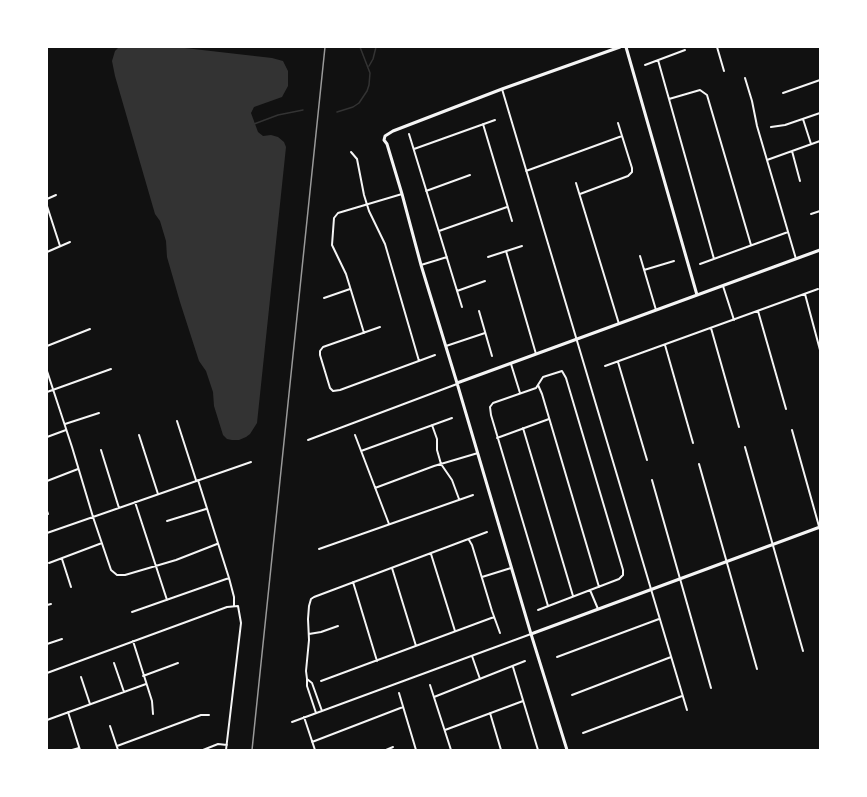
<!DOCTYPE html>
<html>
<head>
<meta charset="utf-8">
<style>
  body { margin:0 }
  #map { position:relative; width:867px; height:797px; overflow:hidden; background:#111; font-family:"Space Grotesk",sans-serif }
  canvas { display:block }
  .frame { position:absolute; inset:0; border:48px solid #fff; pointer-events:none }
</style>
</head>
<body>
<div id="map">
<canvas width="867" height="797"></canvas>
<div class="frame"></div>
</div>
<script>
const ctx = document.querySelector('canvas').getContext('2d');
ctx.lineJoin = 'round';
function fillPath(path, color) { ctx.fillStyle = color; ctx.fill(path, 'evenodd'); }
const poly = rows => new Path2D(rows.map(r => 'M' + r).join(''));
function strokePath(path, color, width, dash) { ctx.strokeStyle = color; ctx.lineWidth = width; ctx.lineCap = dash ? 'butt' : 'round'; ctx.setLineDash(dash || []); ctx.stroke(path); }
fillPath(poly([
  [119,47,176,47,272,58,283,61,288,71,288,86,282,97,254,107,251,113,258,132,263,136,271,135,278,137,284,142,286,147,257,423,250,434,246,437,239,440,232,440,227,439,223,435,214,406,213,392,206,371,199,361,180,302,167,257,166,241,160,221,155,214,115,76,112,61,115,51]
]), '#333');
strokePath(poly([
  [369,66,373,59,376,47],
  [337,112,353,107,359,103,367,91,369,85,370,73,360,47],
  [254,124,278,115,303,110]
]), '#333', 1.5);
strokePath(poly([
  [717,47,724,71],
  [771,47,772,47],
  [658,60,714,259],
  [645,65,685,50],
  [745,78,752,101,757,126,796,259],
  [502,89,687,710],
  [783,93,820,80],
  [669,99,700,90,707,95,751,245],
  [803,119,811,144],
  [483,124,512,221],
  [771,127,785,125,820,113],
  [409,134,462,307],
  [414,149,495,120],
  [792,151,800,181],
  [351,152,357,159,364,195,369,211,385,244,419,361],
  [767,160,820,141],
  [526,171,622,136],
  [576,183,619,324],
  [426,191,470,175],
  [580,194,628,176,632,172,632,168,618,123],
  [47,199,56,195],
  [47,206,60,246],
  [811,214,820,211],
  [439,231,507,207],
  [506,251,536,354],
  [47,252,70,242],
  [640,256,656,310],
  [488,257,522,246],
  [700,264,788,232],
  [421,265,447,257],
  [644,270,674,261],
  [723,286,734,320],
  [457,291,485,281],
  [805,294,820,350],
  [324,298,350,289],
  [479,311,492,356],
  [758,311,786,409],
  [380,327,323,347,320,351,320,355,330,388,333,391,340,390,435,355],
  [711,328,739,427],
  [364,333,346,274,332,245,334,218,338,213,402,194],
  [665,345,693,443],
  [47,346,90,329],
  [446,346,485,333],
  [618,362,647,460],
  [511,364,520,393],
  [605,366,818,289],
  [47,371,72,447,93,517,111,570,117,575,125,575,176,560,217,544],
  [538,385,542,394,599,587],
  [47,392,111,369],
  [177,421,196,480],
  [65,424,99,413],
  [432,425,437,439,437,450,441,464,452,480,459,499],
  [523,428,573,596],
  [792,430,820,530],
  [139,435,158,494],
  [355,435,389,524],
  [47,437,66,430],
  [497,438,549,419],
  [308,440,457,384],
  [745,447,803,651],
  [101,450,119,508],
  [361,451,452,418],
  [699,464,757,669],
  [198,480,229,578,234,597,234,606],
  [652,480,711,688],
  [47,481,78,469],
  [375,488,434,466,478,453],
  [135,502,167,600],
  [47,511,48,514],
  [167,521,206,509],
  [47,533,251,462],
  [469,540,472,545,492,611,500,633],
  [319,549,473,495],
  [431,554,455,631],
  [62,559,71,587],
  [49,563,102,543],
  [392,568,416,646],
  [482,577,511,568],
  [353,582,377,661],
  [590,590,598,609],
  [47,605,51,604],
  [538,610,619,579,623,575,623,570,566,378,562,371,543,377,536,388,493,403,490,407,491,415,548,606],
  [132,612,229,578],
  [309,634,321,632,338,626],
  [133,641,152,701,153,714],
  [47,644,62,639],
  [472,656,480,679],
  [557,657,659,619],
  [114,663,124,692],
  [513,667,538,750],
  [47,673,227,607,238,606,241,623,226,750],
  [143,676,178,663],
  [81,677,90,704],
  [307,679,312,683,322,711],
  [321,681,494,617],
  [430,685,451,750],
  [399,693,416,750],
  [572,695,671,657],
  [434,697,525,661],
  [68,712,80,750],
  [316,713,307,686,307,679,306,671,309,640,308,619,309,606,311,599,314,597,487,532],
  [490,713,501,750],
  [304,717,315,750],
  [47,720,146,684],
  [292,722,531,634],
  [110,726,118,750],
  [445,730,523,701],
  [583,733,682,696],
  [312,742,403,707],
  [117,746,201,715,209,715],
  [72,750,79,748],
  [203,750,218,744,227,745],
  [386,750,393,747]
]), '#f5f5f5', 2);
strokePath(poly([
  [626,47,697,295],
  [457,383,820,250],
  [531,634,820,527],
  [567,750,531,634,457,383,421,265,402,194,387,144,384,140,385,136,393,131,502,89,620,47]
]), '#f5f5f5', 3);
strokePath(poly([
  [252,750,325,47]
]), '#9a9a9a', 1.5);
</script>
</body>
</html>
